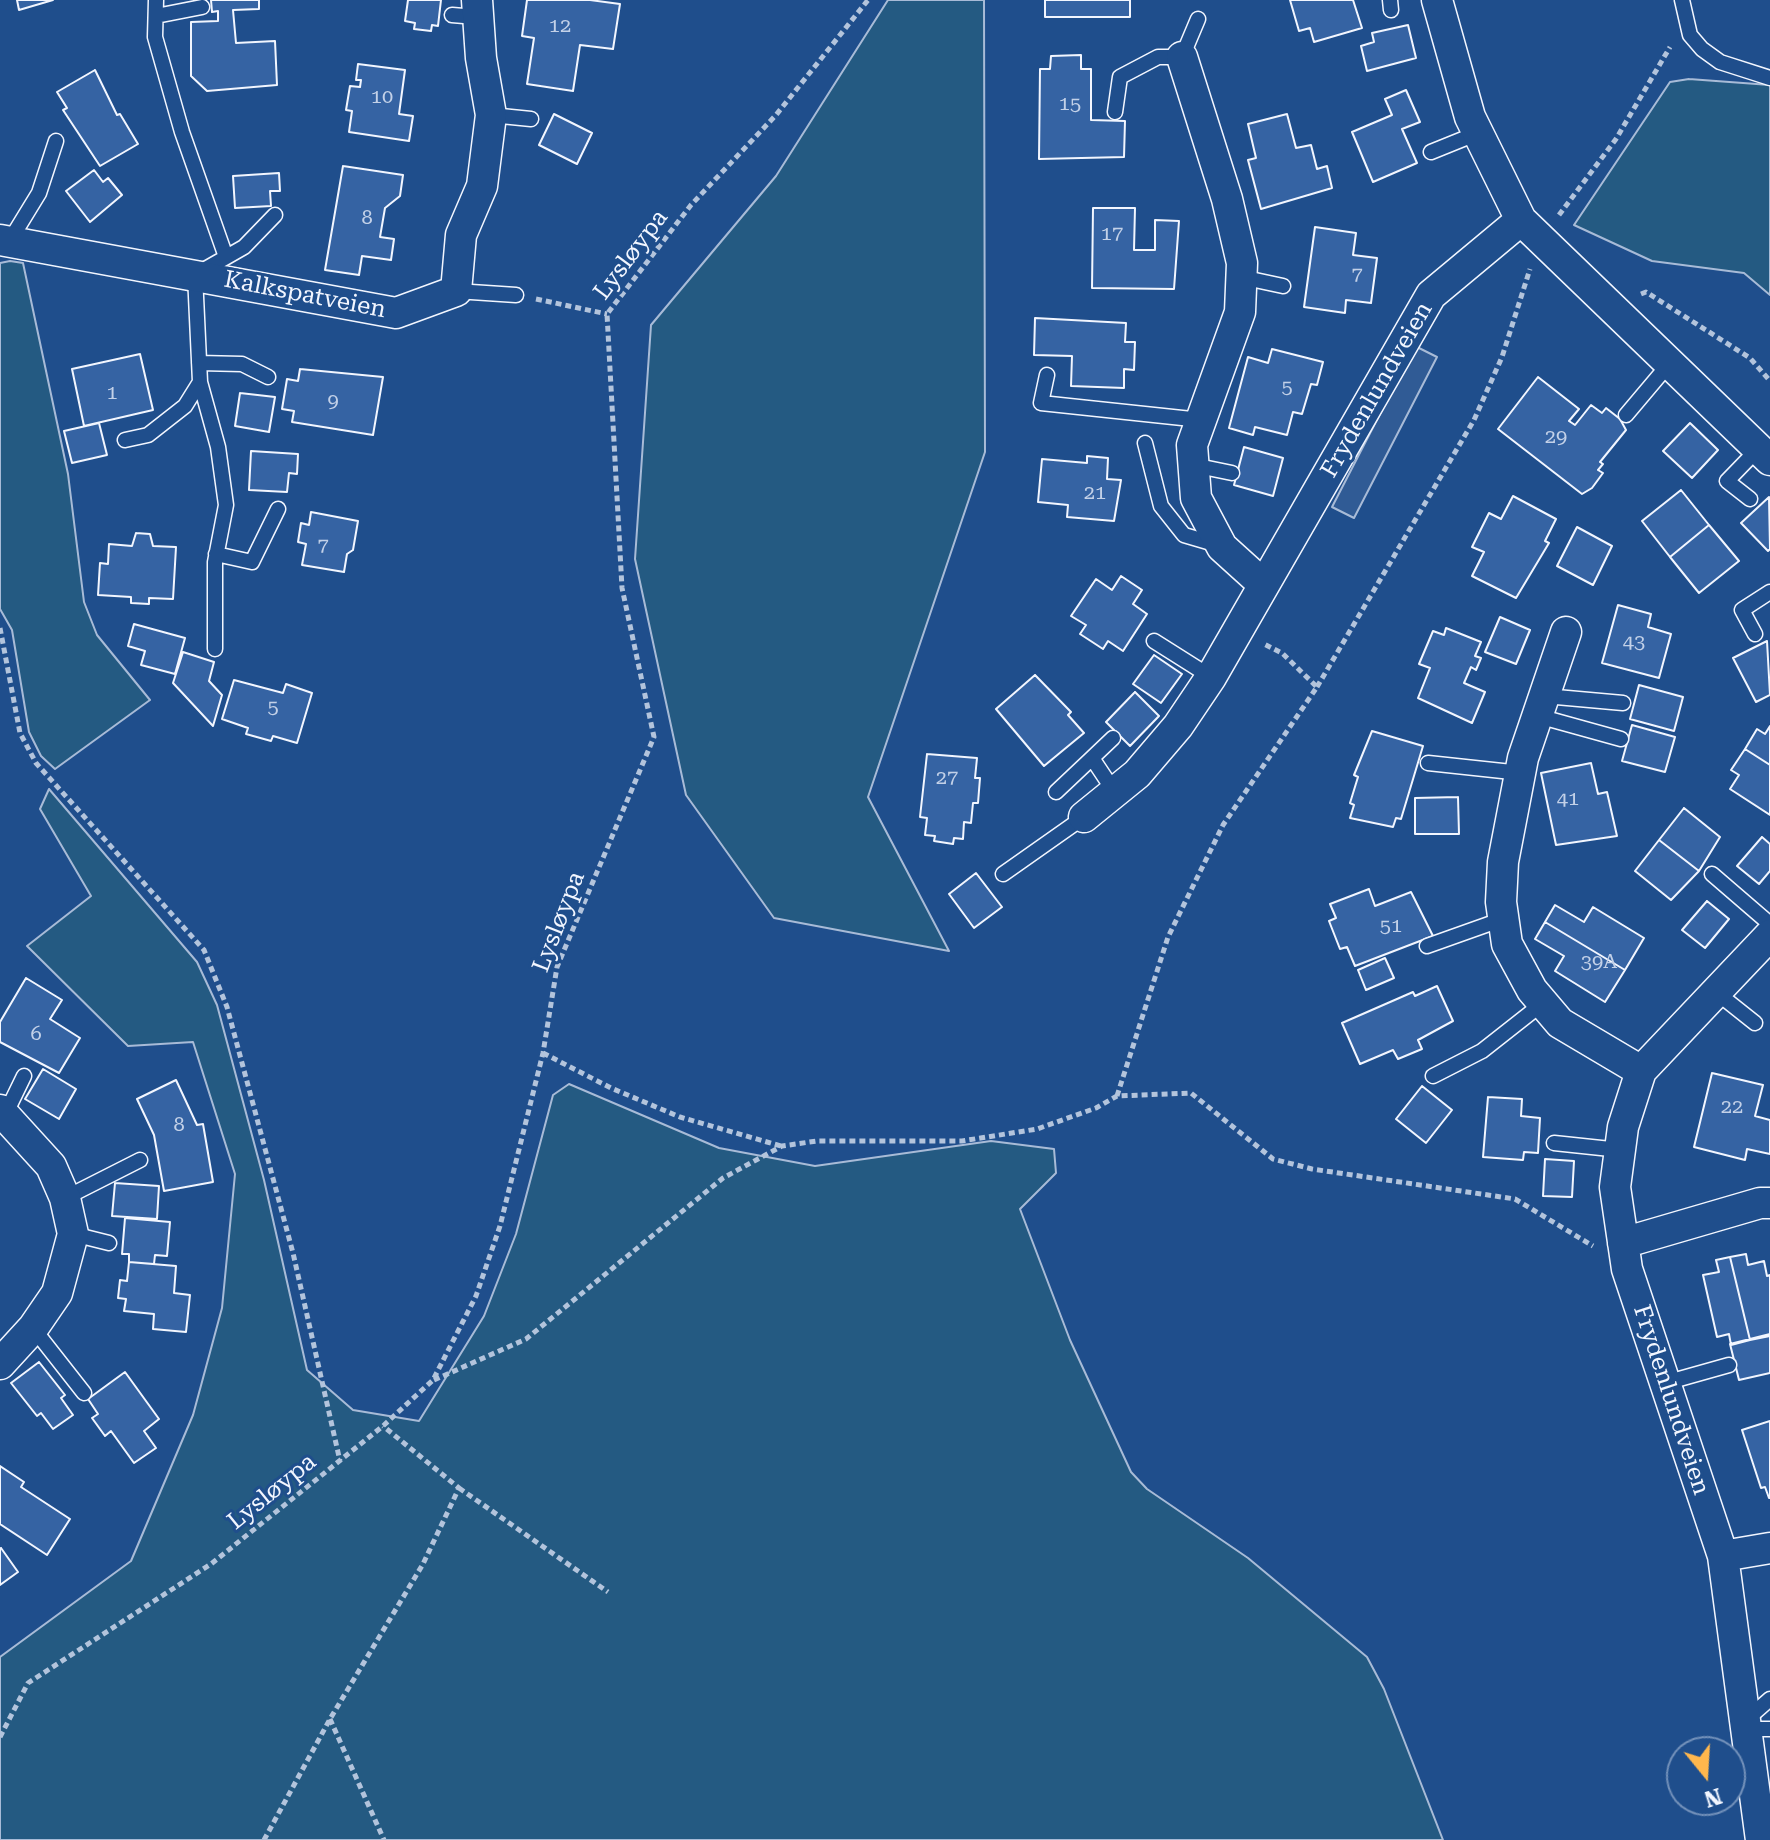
<!DOCTYPE html>
<html>
<head>
<meta charset="utf-8">
<style>
  body { margin:0 }
  #map { position:relative; width:1770px; height:1840px; overflow:hidden; background:#1f4e8c; font-family:"Roboto Serif",serif }
  canvas { display:block }
  .north { position:absolute; left:1666px; top:1736px; width:80px; height:80px; box-sizing:border-box; background:#1f4e8c; border:2px solid #7391ba; border-radius:50%; rotate:162deg; font-size:22px; font-weight:700; line-height:32px; text-align:center; color:#f2f6ff }
  .north::after { content:''; display:block; margin:auto; width:28px; height:36px; background:#ffb74d; clip-path:polygon(50% 0,100% 100%,50% 72%,0 100%) }
</style>
</head>
<body>
<div id="map">
<canvas width="1770" height="1840"></canvas>
<div class="north">N</div>
</div>
<script>
const ctx = document.querySelector('canvas').getContext('2d');
ctx.lineJoin = 'round';
function fillPath(path, color) { ctx.fillStyle = color; ctx.fill(path, 'evenodd'); }
const poly = rows => new Path2D(rows.map(r => 'M' + r).join(''));
function strokePath(path, color, width, dash) { ctx.strokeStyle = color; ctx.lineWidth = width; ctx.lineCap = dash ? 'butt' : 'round'; ctx.setLineDash(dash || []); ctx.stroke(path); }
function label(font, color, halo, rows, align = 'center') {
  ctx.font = font + ' "Roboto Serif",serif'; ctx.lineWidth = 6; ctx.setLineDash([]); ctx.textBaseline = 'middle'; ctx.strokeStyle = halo; ctx.fillStyle = color; for (const [text, x, y, turn = 0] of rows) {
    ctx.save(); ctx.translate(x, y); ctx.rotate((+turn || 0) * Math.PI / 180); ctx.textAlign = isNaN(turn) ? turn : align; if (halo) ctx.strokeText(text, 0, 0); ctx.fillText(text, 0, 0); ctx.restore();
  }
}
const green = poly([
  [888,0,984,0,985,452,868,797,949,951,774,918,686,795,635,559,651,325,776,176,888,0],
  [1689,79,1770,85,1770,295,1744,273,1652,261,1574,225,1670,82,1689,79],
  [10,261,23,263,68,474,84,602,97,635,150,700,55,769,41,756,29,732,12,630,0,609,0,263,10,261],
  [49,789,197,962,217,1005,264,1180,307,1370,353,1410,419,1421,484,1316,516,1234,553,1095,569,1084,719,1148,815,1166,991,1141,1054,1149,1056,1173,1020,1209,1070,1340,1131,1472,1147,1489,1248,1558,1367,1657,1384,1689,1443,1840,0,1840,0,1657,131,1561,193,1415,222,1308,235,1174,193,1042,128,1046,27,946,91,896,40,809,49,789]
]);
fillPath(green, '#245a82');
strokePath(green, '#a8bbd7', 2);
const parking = poly([
  [1415,346,1437,357,1354,518,1332,507,1415,346]
]);
fillPath(parking, '#305b95');
strokePath(parking, '#a8bbd7', 2);
const building = poly([
  [17,0,53,0,19,10,17,0],
  [211,0,259,0,259,9,233,10,236,43,275,41,277,85,207,91,191,76,191,22,218,21,218,11,212,12,211,0],
  [408,0,441,0,438,26,432,25,431,31,414,29,415,23,405,21,408,0],
  [527,0,590,0,620,4,613,49,580,45,573,91,527,84,534,38,522,36,527,0],
  [1045,0,1130,0,1130,17,1045,17,1045,0],
  [1290,0,1353,0,1362,28,1314,42,1310,28,1299,31,1290,0],
  [1408,25,1416,58,1367,71,1361,46,1374,42,1372,33,1408,25],
  [1081,55,1081,69,1091,69,1091,120,1125,121,1124,157,1039,159,1040,69,1050,69,1051,56,1081,55],
  [358,64,405,70,399,114,413,116,409,141,349,132,352,111,346,110,350,86,360,87,361,80,356,80,358,64],
  [95,70,117,115,120,114,138,144,100,166,63,110,67,108,57,92,95,70],
  [1406,90,1420,122,1402,129,1417,163,1373,182,1352,132,1392,115,1385,99,1406,90],
  [554,114,592,133,577,164,539,145,554,114],
  [1287,114,1296,148,1311,145,1317,169,1327,166,1332,188,1261,209,1248,160,1256,158,1248,124,1287,114],
  [343,166,403,175,400,196,385,208,380,237,394,239,391,260,362,256,359,275,325,270,343,166],
  [94,170,103,182,108,178,122,195,90,222,66,191,94,170],
  [279,173,280,191,270,191,271,206,235,208,233,176,279,173],
  [1093,208,1135,208,1134,250,1155,250,1155,220,1179,221,1174,289,1092,288,1093,208],
  [1315,227,1356,233,1353,255,1377,258,1371,303,1346,300,1345,313,1304,307,1315,227],
  [1035,318,1126,323,1125,342,1135,342,1134,370,1124,369,1124,388,1071,386,1072,356,1034,355,1035,318],
  [1272,349,1323,362,1317,385,1311,384,1302,414,1293,412,1287,435,1255,427,1253,435,1229,428,1248,357,1268,363,1272,349],
  [140,354,153,410,84,426,72,369,140,354],
  [300,369,383,377,373,435,292,422,294,411,282,409,287,379,298,381,300,369],
  [1538,377,1579,409,1569,421,1575,425,1591,405,1602,413,1606,408,1620,419,1626,430,1600,462,1603,464,1598,470,1603,473,1592,488,1582,494,1498,429,1538,377],
  [240,393,275,397,269,432,235,426,240,393],
  [99,423,107,455,72,463,64,431,99,423],
  [1690,423,1718,450,1692,478,1663,451,1690,423],
  [1244,447,1283,458,1273,496,1234,485,1244,447],
  [251,451,298,454,297,474,289,473,287,492,249,490,251,451],
  [1087,456,1108,458,1107,479,1121,480,1114,521,1067,517,1068,505,1038,502,1042,459,1087,463,1087,456],
  [1681,490,1709,525,1670,557,1642,521,1681,490],
  [1513,496,1556,519,1545,541,1549,543,1516,598,1472,576,1484,552,1472,547,1489,513,1501,519,1513,496],
  [1769,497,1770,549,1768,551,1741,523,1769,497],
  [311,512,358,521,353,550,347,554,344,572,302,565,306,544,298,542,301,523,309,525,311,512],
  [1709,525,1739,561,1699,593,1670,557,1709,525],
  [1577,527,1612,546,1593,585,1557,566,1577,527],
  [136,533,150,534,153,546,176,547,173,599,149,598,149,604,131,603,131,597,98,595,100,563,108,564,109,544,132,546,136,533],
  [1121,576,1142,590,1133,604,1147,614,1123,651,1108,641,1103,649,1080,634,1086,625,1071,616,1096,579,1112,590,1121,576],
  [1618,605,1651,614,1648,627,1671,634,1659,678,1602,663,1618,605],
  [1500,617,1530,630,1516,664,1485,652,1500,617],
  [134,624,185,638,175,674,141,665,145,651,128,646,134,624],
  [1446,628,1481,642,1475,656,1481,658,1476,670,1471,667,1464,683,1485,692,1472,723,1418,698,1430,668,1419,664,1433,631,1444,635,1446,628],
  [1767,641,1770,695,1756,702,1733,658,1767,641],
  [183,652,214,662,209,681,222,695,213,726,173,683,183,652],
  [1154,655,1182,674,1161,703,1133,684,1154,655],
  [1035,675,1071,712,1068,715,1084,733,1044,766,996,709,1035,675],
  [234,680,283,693,286,684,312,693,297,743,273,736,271,741,246,734,248,728,222,719,234,680],
  [1639,685,1683,697,1674,731,1630,719,1639,685],
  [1135,692,1159,716,1130,746,1106,722,1135,692],
  [1632,725,1675,737,1665,772,1622,761,1632,725],
  [1770,726,1770,765,1745,749,1757,729,1765,734,1770,726],
  [1372,731,1423,746,1401,819,1396,818,1393,827,1350,818,1354,805,1350,803,1358,777,1354,775,1372,731],
  [1745,749,1770,765,1770,815,1730,789,1739,775,1731,770,1745,749],
  [927,754,977,758,975,778,980,778,978,803,973,803,971,823,964,822,963,839,954,838,953,844,934,841,935,836,925,835,927,818,920,817,927,754],
  [1591,763,1598,794,1607,792,1617,836,1556,845,1541,773,1591,763],
  [1458,797,1459,834,1415,834,1415,798,1458,797],
  [1684,808,1720,837,1699,871,1659,840,1684,808],
  [1762,837,1770,844,1770,871,1759,884,1737,866,1762,837],
  [1659,840,1699,871,1671,900,1635,871,1659,840],
  [976,873,1002,907,974,928,949,894,976,873],
  [1369,889,1375,906,1411,892,1433,936,1355,966,1347,947,1340,949,1329,921,1336,918,1330,904,1369,889],
  [1707,901,1729,919,1705,948,1682,930,1707,901],
  [1555,905,1584,922,1593,907,1644,938,1625,970,1545,922,1555,905],
  [1545,922,1625,970,1605,1002,1555,971,1564,956,1535,939,1545,922],
  [1385,958,1394,978,1366,990,1358,970,1385,958],
  [26,978,62,1000,50,1019,80,1038,59,1073,0,1042,0,1022,26,978],
  [1437,986,1453,1021,1418,1040,1422,1049,1398,1059,1393,1050,1360,1064,1342,1023,1413,992,1415,996,1437,986],
  [43,1069,76,1089,59,1119,25,1099,43,1069],
  [1712,1073,1763,1085,1755,1116,1770,1120,1770,1154,1747,1149,1745,1160,1694,1147,1712,1073],
  [176,1080,197,1125,203,1124,213,1182,164,1191,154,1135,137,1099,176,1080],
  [1422,1086,1452,1110,1426,1143,1396,1119,1422,1086],
  [1488,1097,1522,1099,1521,1116,1540,1118,1538,1153,1524,1152,1523,1160,1483,1157,1488,1097],
  [1545,1159,1574,1161,1572,1197,1543,1196,1545,1159],
  [115,1183,159,1186,157,1219,112,1216,115,1183],
  [125,1218,170,1222,167,1256,155,1255,154,1264,129,1262,129,1254,122,1254,125,1218],
  [1746,1254,1748,1265,1764,1261,1767,1276,1770,1275,1770,1336,1750,1340,1730,1257,1746,1254],
  [1730,1257,1750,1340,1731,1345,1729,1334,1717,1337,1703,1275,1719,1272,1716,1260,1730,1257],
  [129,1262,176,1266,174,1293,190,1295,186,1332,153,1329,154,1314,124,1311,126,1299,118,1298,120,1280,127,1281,129,1262],
  [1770,1334,1770,1373,1739,1380,1730,1344,1770,1334],
  [39,1362,65,1395,61,1398,73,1415,53,1429,41,1413,37,1416,11,1383,39,1362],
  [125,1372,159,1419,144,1431,156,1448,134,1463,111,1431,105,1436,92,1418,98,1414,88,1399,125,1372],
  [1770,1421,1770,1498,1769,1498,1765,1487,1761,1488,1742,1430,1770,1421],
  [0,1466,24,1482,21,1487,70,1519,47,1555,0,1524,0,1466],
  [1,1548,18,1572,0,1585,0,1549,1,1548]
]);
fillPath(building, '#3563a3');
strokePath(building, '#f2f6ff', 2);
const service = poly([
  [156,0,155,37,182,132,226,257],
  [1390,0,1391,10],
  [1682,0,1690,35,1702,49,1720,62,1770,78],
  [452,15,476,17],
  [156,16,202,7],
  [1115,112,1120,77,1158,57,1182,57,1198,19],
  [491,115,531,119],
  [1431,152,1478,133],
  [9,242,39,193,56,141],
  [1241,277,1283,286],
  [456,291,516,295],
  [199,363,242,364,268,377],
  [1047,375,1041,403,1201,420],
  [200,382,218,447,226,505,215,562,215,649],
  [1626,415,1669,364],
  [125,440,148,435,185,406,200,382,195,275,244,247,275,215],
  [1145,443,1161,506,1184,535,1218,545],
  [1193,465,1232,473],
  [1750,499,1727,481,1758,449],
  [216,554,252,562,278,509],
  [1755,634,1742,610,1770,592],
  [1154,641,1211,677],
  [1545,696,1623,703],
  [1538,716,1621,739],
  [1113,738,1092,758,1114,791],
  [1428,763,1521,773],
  [1056,792,1092,758],
  [1003,874,1084,817],
  [1712,874,1770,924],
  [1427,946,1503,919],
  [1716,992,1755,1023],
  [1433,1076,1482,1051,1543,1003],
  [6,1113,24,1076],
  [1554,1143,1620,1150],
  [65,1198,140,1160],
  [73,1234,109,1243],
  [33,1328,84,1393],
  [1665,1383,1729,1365],
  [1746,1720,1770,1699],
  [1747,1729,1770,1729]
]);
const minor = poly([
  [1437,0,1470,117,1521,220,1770,460],
  [1182,57,1227,199,1242,263,1240,312,1192,445,1196,498,1222,547,1264,585],
  [0,240,396,313,456,291,461,235,482,186,491,115,481,58,477,0],
  [1566,632,1523,758,1503,862,1501,902,1507,944,1532,990,1560,1023,1641,1071],
  [1084,817,1137,774,1178,726,1211,677,1431,295,1521,220],
  [0,1110,51,1166,65,1198,73,1234,57,1293,33,1328,0,1364],
  [1623,1243,1760,1203,1770,1203],
  [1723,1556,1770,1548],
  [1761,1840,1723,1556,1627,1269,1615,1187,1623,1127,1641,1071,1770,935]
]);
strokePath(service, '#f2f6ff', 17);
strokePath(minor, '#f2f6ff', 33);
strokePath(poly([
  [1559,215,1616,139,1670,47],
  [1641,294,1646,292,1750,358,1770,381],
  [536,299,607,314],
  [0,628,20,733,36,763,204,950,227,1007,293,1253,340,1461],
  [1317,687,1474,420,1502,357,1530,269],
  [543,1053,611,1088,680,1117,781,1146],
  [1117,1096,1168,937,1223,825,1317,687,1282,653,1264,644],
  [434,1380,526,1339,723,1178,782,1146,817,1141,962,1141,1037,1129,1096,1108,1117,1096,1191,1093,1273,1159,1312,1169,1515,1199,1593,1246],
  [459,1488,608,1592],
  [330,1719,384,1840],
  [0,1737,28,1683,211,1564,383,1426,433,1380,476,1296,500,1226,543,1053,557,967,654,737,622,588,607,314,691,205,776,115,868,0],
  [264,1840,330,1719,423,1564,459,1488,383,1426]
]), '#b3c4dc', 5, [6, 4]);
strokePath(service, '#1f4e8c', 14);
strokePath(minor, '#1f4e8c', 30);
label('20px', '#c3d1e8', null, [
  ["12",560,26],
  ["10",382,97],
  ["15",1070,104],
  ["8",367,218],
  ["17",1112,234],
  ["7",1357,275],
  ["5",1287,387],
  ["1",112,393],
  ["9",333,401],
  ["29",1556,437],
  ["21",1095,493],
  ["7",323,546],
  ["43",1634,642],
  ["5",273,707],
  ["27",947,778],
  ["41",1568,799],
  ["51",1391,926],
  ["39A",1599,962],
  ["6",36,1034],
  ["22",1732,1107],
  ["8",179,1125]
]);
label('24px', '#f2f6ff', '#1f4e8c', [
  ["Lysløypa",631,255,-53],
  ["Kalkspatveien",305,295,11],
  ["Frydenlundveien",1377,390,-60],
  ["Lysløypa",559,922,-69],
  ["Frydenlundveien",1671,1400,72],
  ["Lysløypa",272,1492,-39]
]);
</script>
</body>
</html>
